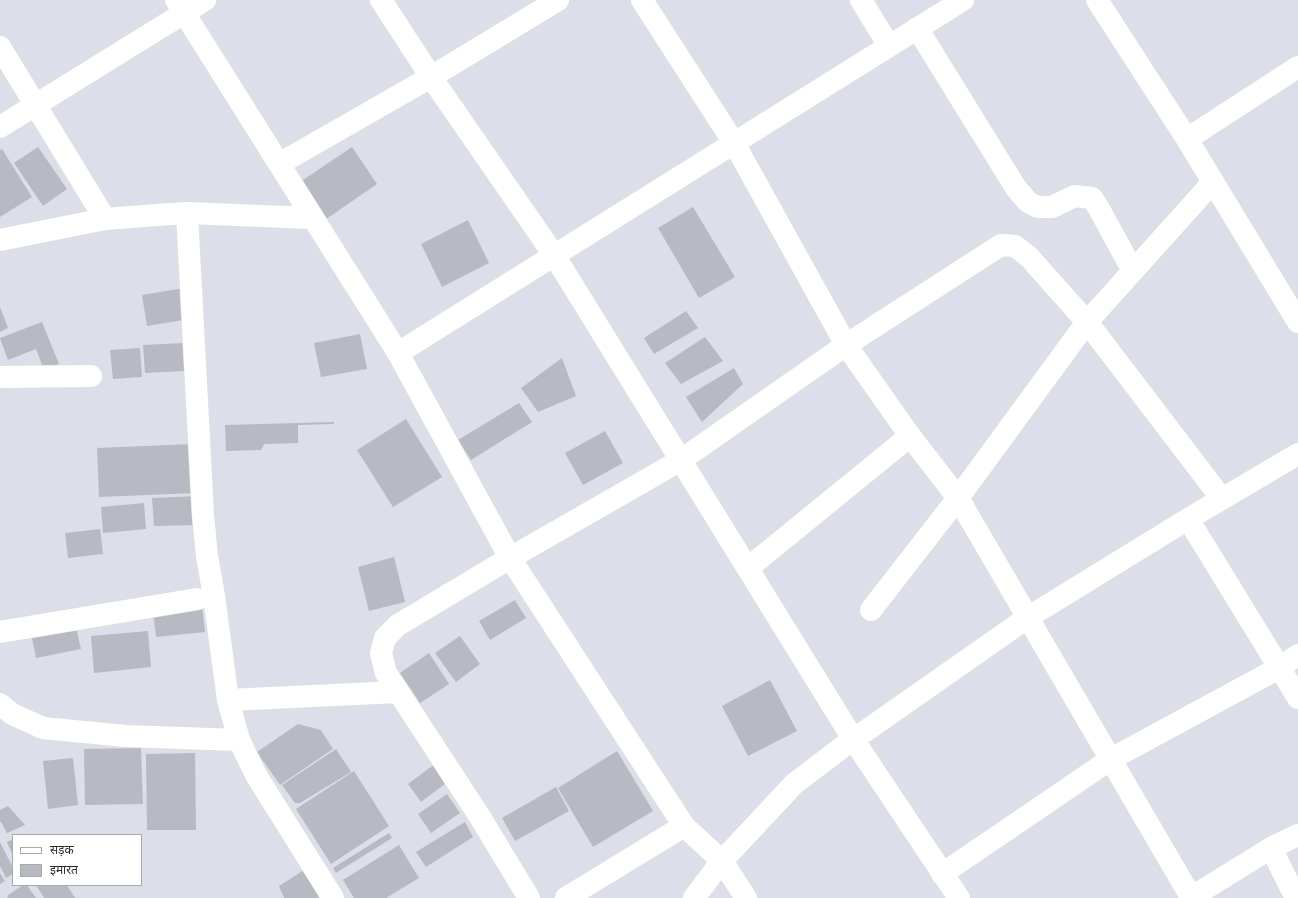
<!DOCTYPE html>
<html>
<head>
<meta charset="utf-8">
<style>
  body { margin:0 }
  #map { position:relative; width:1298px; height:898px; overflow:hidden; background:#dcdeea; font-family:Jost,"Noto Sans Devanagari",sans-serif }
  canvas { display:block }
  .legend { position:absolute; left:12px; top:834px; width:130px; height:52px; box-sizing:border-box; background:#fff; border:1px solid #a9a9a9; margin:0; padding:5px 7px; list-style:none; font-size:12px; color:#292929 }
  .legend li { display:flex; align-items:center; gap:8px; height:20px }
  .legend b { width:20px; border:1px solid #a9a9a9 }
</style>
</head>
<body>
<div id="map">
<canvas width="1298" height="898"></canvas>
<ul class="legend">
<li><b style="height:5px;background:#fff"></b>सड़क</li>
<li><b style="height:11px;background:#b7b9c3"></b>इमारत</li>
</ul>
</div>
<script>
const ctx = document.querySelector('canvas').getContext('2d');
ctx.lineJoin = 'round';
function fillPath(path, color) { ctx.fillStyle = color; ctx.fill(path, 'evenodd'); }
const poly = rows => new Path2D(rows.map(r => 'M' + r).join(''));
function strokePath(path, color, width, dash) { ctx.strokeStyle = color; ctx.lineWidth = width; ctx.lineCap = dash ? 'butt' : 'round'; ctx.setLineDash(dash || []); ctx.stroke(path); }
fillPath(poly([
  [38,147,67,189,43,206,14,163],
  [352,147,377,184,319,224,294,186],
  [2,149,32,197,0,217,0,150],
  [693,207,735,277,699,298,658,228],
  [468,220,489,263,442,287,421,244],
  [184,288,189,319,147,326,142,295],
  [0,307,8,328,0,332],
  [686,311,698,328,654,354,644,338],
  [42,322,59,364,44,370,36,349,8,360,0,338],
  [360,334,367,369,321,377,314,343],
  [705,337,723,361,681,384,665,363],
  [184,343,186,371,145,373,143,345],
  [140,348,142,377,113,379,110,350],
  [562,358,576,396,538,412,521,388],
  [734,368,743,384,702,422,686,397],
  [519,403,532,422,471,460,458,440],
  [406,419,442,477,393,507,357,450],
  [334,422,334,424,298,425,298,443,264,444,261,450,226,451,225,425],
  [605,431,623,463,583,485,565,453],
  [194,444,196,493,99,497,97,448],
  [198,496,199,525,154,526,152,498],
  [144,503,146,529,103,533,101,507],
  [100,529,103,554,68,558,65,533],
  [394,557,405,602,369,611,358,567],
  [201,597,205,632,156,637,152,602],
  [515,600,526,618,490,640,479,621],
  [74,619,81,649,36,658,30,628],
  [148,631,151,667,94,673,91,636],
  [460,636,480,664,456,682,435,653],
  [429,653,449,684,420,703,400,673],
  [770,680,797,731,748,756,722,706],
  [298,724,321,730,333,749,280,785,257,752],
  [141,748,143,804,85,805,84,749],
  [336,749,351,772,300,803,295,803,282,785],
  [617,751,653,811,593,847,558,788],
  [195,753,196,830,147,830,146,754],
  [73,758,78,805,48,809,43,761],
  [436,763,449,781,421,802,408,784],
  [354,771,389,826,331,864,296,809],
  [556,787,569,811,515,841,502,818],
  [447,794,460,813,431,833,418,814],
  [8,806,25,825,7,833,1,822,0,822,0,810],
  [465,822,473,837,426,867,416,852],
  [389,833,392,838,336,873,333,868],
  [13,839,13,856,7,842],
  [0,842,13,868,13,874,6,878,0,866],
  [399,845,419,878,386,898,354,898,343,880],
  [304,870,323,898,284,898,279,886],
  [0,873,5,881,0,884],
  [23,885,27,885,36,898,8,898,7,896],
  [36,885,67,885,75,898,44,898]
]), '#b7b9c3');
const minor = poly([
  [176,0,398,353,510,558,684,826],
  [381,0,431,77,554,255,853,739,959,898],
  [642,0,734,143,846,345,910,436,958,498,1191,897],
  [861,0,889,46],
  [1097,0,1187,139,1298,322],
  [917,28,1016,188,1028,202,1038,207,1052,207,1075,196,1092,198,1098,207,1133,271],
  [0,47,105,219],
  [1187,139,1298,67],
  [279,164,431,77,558,0],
  [187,213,203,515,207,556,214,596,228,700,239,740,256,775,333,898],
  [0,240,105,219,157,215,187,213,312,218],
  [398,353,963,0],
  [0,377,91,376],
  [1188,519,1298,698],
  [748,568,910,436],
  [871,610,958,498,1087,322,1213,182],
  [0,632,197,599],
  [228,700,398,692],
  [0,704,12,714,43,728,125,736,239,740],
  [1271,848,1296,898],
  [942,874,1111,759,1279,668,1298,655],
  [529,898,480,817,386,673,381,653,385,638,398,625,510,558,681,460,846,345,1001,245,1015,246,1029,257,1087,322,1222,499],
  [566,898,684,826,722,861,746,898],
  [694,898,722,861,794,784,853,739,867,730,1027,618,1188,519,1298,454],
  [1190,898,1271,848,1298,835]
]);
const tertiary = poly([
  [0,127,205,0]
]);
strokePath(minor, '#dfe1d1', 23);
strokePath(tertiary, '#dfe1d1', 23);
strokePath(minor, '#fff', 22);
strokePath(tertiary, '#fff', 22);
</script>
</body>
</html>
